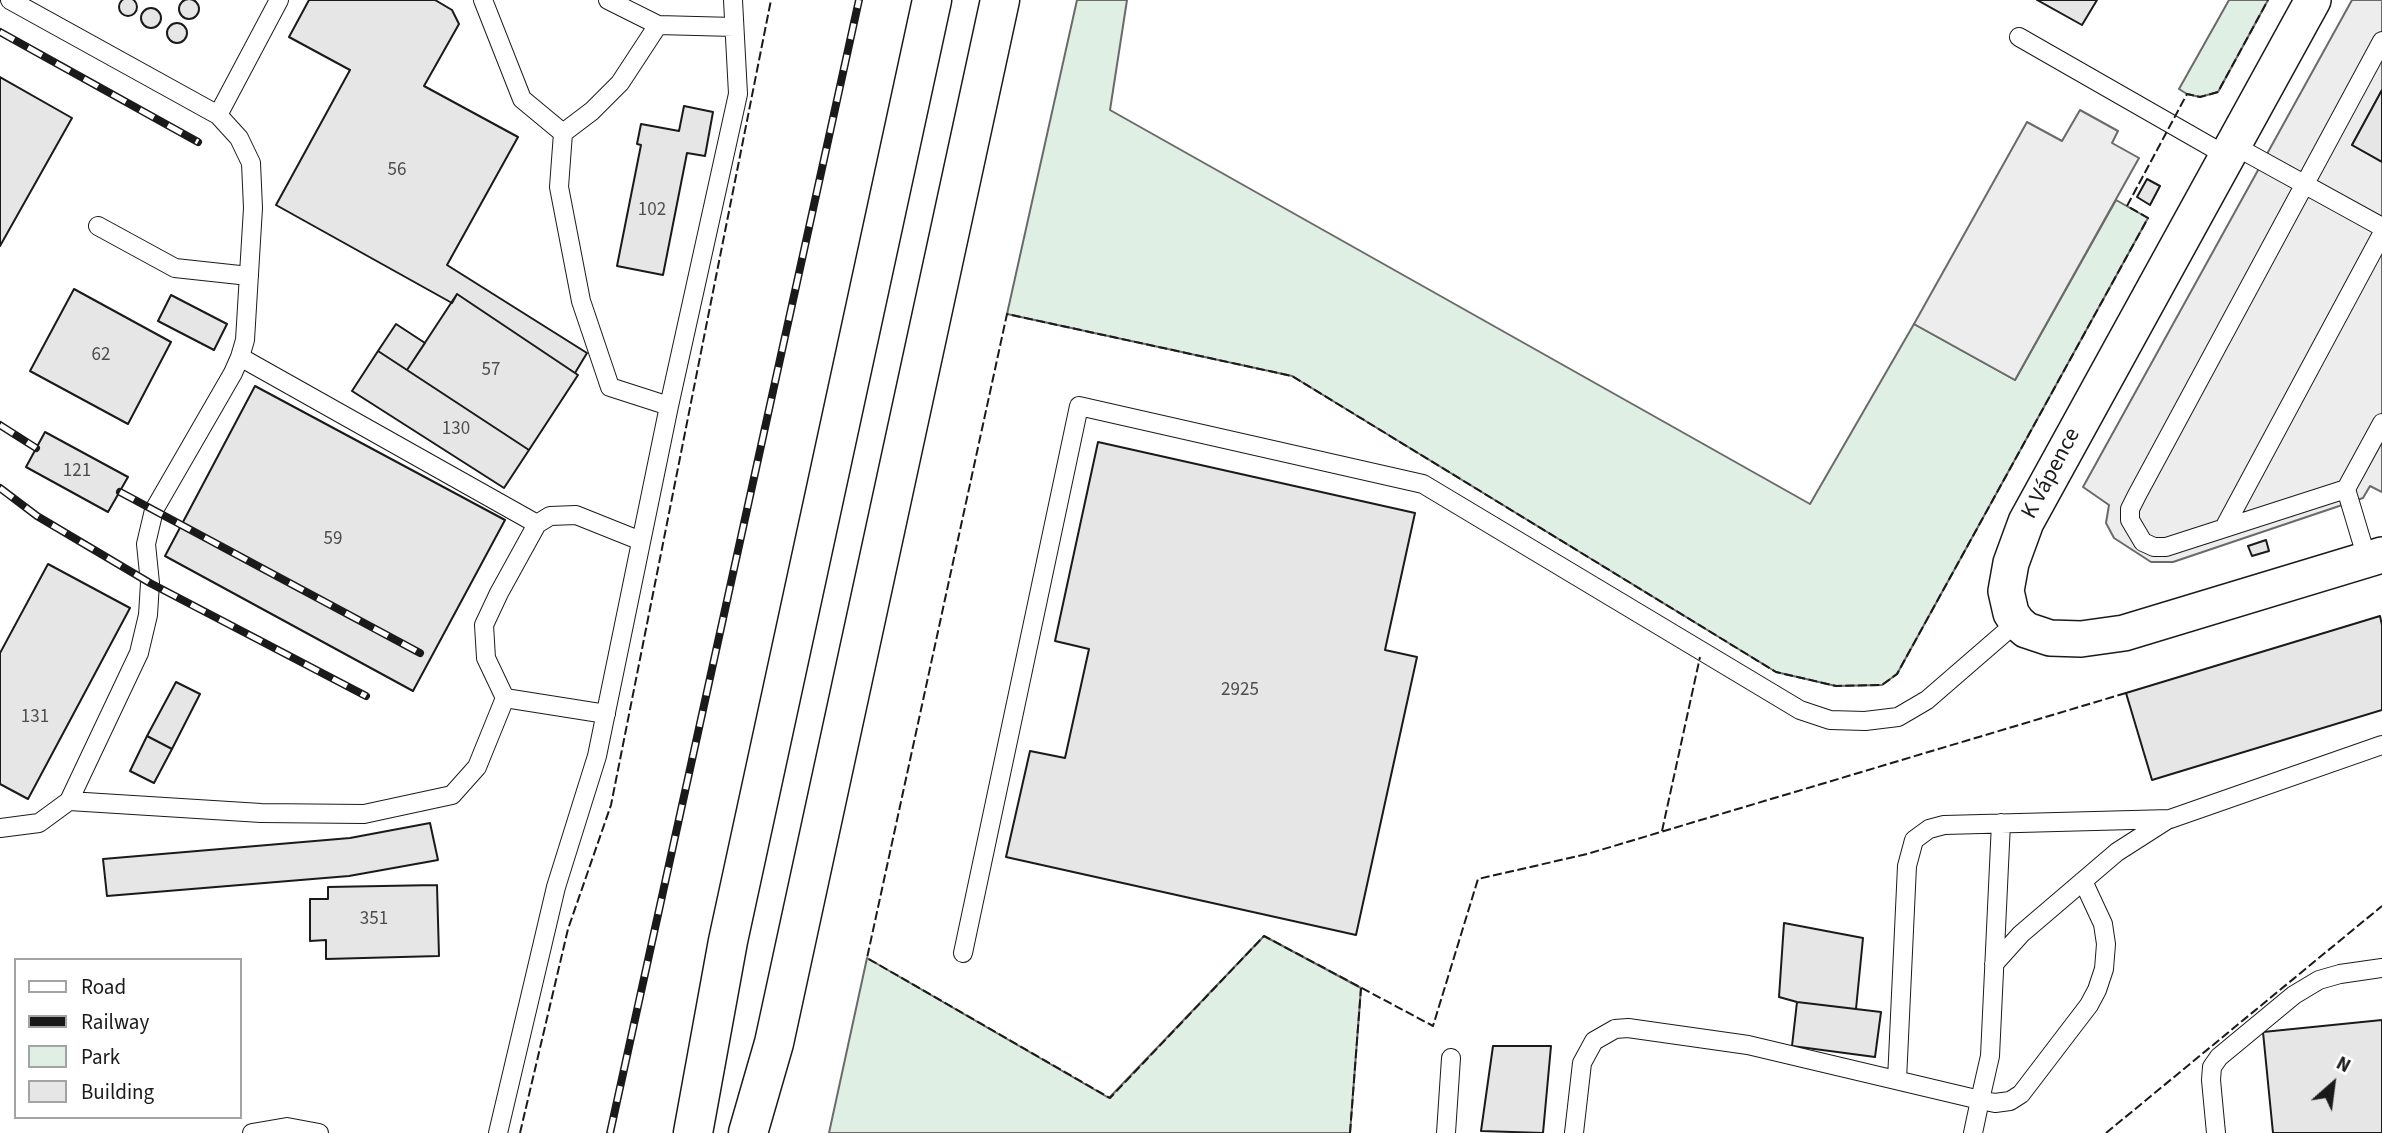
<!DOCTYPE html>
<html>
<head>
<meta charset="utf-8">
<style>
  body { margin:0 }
  #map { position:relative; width:2382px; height:1133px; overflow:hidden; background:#fff; font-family:"Source Sans 3",sans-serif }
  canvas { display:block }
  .legend { position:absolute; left:14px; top:958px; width:228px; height:161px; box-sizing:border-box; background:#fff; border:2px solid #a3a3a3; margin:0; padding:9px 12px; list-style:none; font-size:21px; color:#1a1a1a }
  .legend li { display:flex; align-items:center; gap:14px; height:35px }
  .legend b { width:35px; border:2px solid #a3a3a3 }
  .north { position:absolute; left:2298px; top:1049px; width:70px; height:70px; -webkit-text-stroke:5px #fff; paint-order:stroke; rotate:28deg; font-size:19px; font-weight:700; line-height:28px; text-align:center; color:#1a1a1a }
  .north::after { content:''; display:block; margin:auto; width:24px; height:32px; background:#1a1a1a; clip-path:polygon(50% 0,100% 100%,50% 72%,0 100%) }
</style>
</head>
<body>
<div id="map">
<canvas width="2382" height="1133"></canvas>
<ul class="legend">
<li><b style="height:9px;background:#fff"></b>Road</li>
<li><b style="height:9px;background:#1a1a1a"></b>Railway</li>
<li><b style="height:19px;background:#e0efe3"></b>Park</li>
<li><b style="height:19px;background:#e6e6e6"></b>Building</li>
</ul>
<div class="north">N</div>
</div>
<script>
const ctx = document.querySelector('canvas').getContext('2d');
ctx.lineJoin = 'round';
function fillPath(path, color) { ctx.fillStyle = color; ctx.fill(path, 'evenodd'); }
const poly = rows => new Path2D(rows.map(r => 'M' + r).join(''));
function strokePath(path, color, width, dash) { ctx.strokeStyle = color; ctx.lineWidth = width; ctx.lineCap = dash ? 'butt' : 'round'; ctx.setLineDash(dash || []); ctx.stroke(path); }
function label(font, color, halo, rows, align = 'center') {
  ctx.font = font + ' "Source Sans 3",sans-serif'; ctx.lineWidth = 5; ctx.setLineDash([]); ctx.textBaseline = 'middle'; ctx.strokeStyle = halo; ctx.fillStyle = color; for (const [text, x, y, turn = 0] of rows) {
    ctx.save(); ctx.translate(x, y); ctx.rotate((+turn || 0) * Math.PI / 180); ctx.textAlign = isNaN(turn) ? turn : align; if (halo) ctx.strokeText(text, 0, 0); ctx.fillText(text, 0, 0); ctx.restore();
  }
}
const green = poly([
  [1077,0,1127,0,1110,110,1810,504,1914,324,2015,380,2116,200,2148,218,1897,674,1882,685,1836,686,1776,672,1292,376,1007,314,1077,0],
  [2229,0,2268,0,2218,92,2200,97,2187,94,2179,89,2229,0],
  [1264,936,1361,988,1350,1133,829,1133,867,958,1109,1098,1264,936]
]);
fillPath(green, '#e0efe3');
strokePath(green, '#6a6a6a', 2);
const parking = poly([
  [2352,0,2382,0,2382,90,2352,145,2382,162,2382,492,2370,486,2363,498,2173,562,2151,562,2114,538,2106,523,2109,505,2083,487,2352,0],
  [2080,110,2118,131,2112,143,2139,158,2015,380,1914,324,2027,122,2062,141,2080,110]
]);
fillPath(parking, '#ededed');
strokePath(parking, '#6a6a6a', 2);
const building = poly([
  '119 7a9 9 0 1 1 18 0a9 9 0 1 1-18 0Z',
  '179 9a10 10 0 1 1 20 0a10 10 0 1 1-20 0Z',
  [309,0,435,0,452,10,459,24,424,86,518,137,447,265,587,353,575,373,457,294,452,303,276,205,350,70,289,37,309,0],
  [2037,0,2097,0,2082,25,2037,0],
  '141 18a10 10 0 1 1 20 0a10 10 0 1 1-20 0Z',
  '167 33a10 10 0 1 1 20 0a10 10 0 1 1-20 0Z',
  [0,77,72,118,0,246,0,77],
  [2382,90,2382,162,2352,145,2382,90],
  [684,106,713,112,705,156,687,153,663,275,617,266,641,145,637,144,641,124,679,131,684,106],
  [2147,179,2160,186,2150,205,2137,197,2147,179],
  [74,289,171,342,128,424,30,371,74,289],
  [457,294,578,375,529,450,407,370,457,294],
  [171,295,227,324,214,350,158,321,171,295],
  [396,324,425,343,407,370,378,351,396,324],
  [378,351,529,450,504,488,352,391,378,351],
  [255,386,505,520,413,691,165,556,255,386],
  [45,432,128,477,108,512,26,467,45,432],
  [1098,442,1415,513,1385,650,1417,657,1356,935,1006,857,1030,751,1065,758,1089,649,1055,641,1098,442],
  [2266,540,2269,551,2252,556,2248,546,2266,540],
  [48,564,130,608,28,799,0,784,0,653,48,564],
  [2380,616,2382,625,2382,710,2152,780,2126,693,2380,616],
  [176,682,200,694,172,749,147,736,176,682],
  [147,736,172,749,154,783,130,771,147,736],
  [430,823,438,860,349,876,107,896,103,859,350,838,430,823],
  [437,885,439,956,326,959,326,940,310,941,310,899,328,899,328,887,437,885],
  [1784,923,1863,938,1856,1009,1797,1002,1779,997,1784,923],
  [1797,1002,1881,1012,1875,1057,1792,1046,1797,1002],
  [2382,1020,2382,1133,2273,1133,2263,1032,2382,1020],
  [1493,1046,1551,1046,1543,1133,1481,1131,1493,1046]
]);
fillPath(building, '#e6e6e6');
strokePath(building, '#1a1a1a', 2);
const service = poly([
  [10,0,218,115],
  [483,0,522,99,563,133,559,187,581,301,610,387,669,406],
  [608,0,658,25,734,27],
  [2019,37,2227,156],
  [2382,41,2137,495,2130,509,2130,520,2143,542,2154,547,2166,547,2346,489,2382,423],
  [563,133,592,111,620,83,658,25],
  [2233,145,2382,227],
  [98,226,175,268,249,276],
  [240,357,537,524],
  [2346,489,2367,559],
  [2224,528,2382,234],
  [505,698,606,714],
  [69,801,261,813,364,814,452,795,477,767,505,698,486,658,484,625,499,593,537,524,550,516,576,515,641,541],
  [0,828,39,823,69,801,139,653,148,615,150,583,146,544,154,510,233,373,240,357,245,340,253,208,251,163,239,138,218,115,279,0],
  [963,953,1079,406,1423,484,1800,710,1830,720,1865,721,1898,717,1927,700,2017,622],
  [1994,964,2021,934,2117,852,2167,820],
  [1897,1080,1907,866,1914,840,1929,829,1944,825,2170,819,2382,745],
  [252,1133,287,1127,319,1133],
  [498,1133,556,887,597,756,669,406,738,94,733,0],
  [1446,1133,1451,1058],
  [1574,1133,1582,1063,1594,1041,1615,1029,1628,1028,1748,1045,1980,1100,1990,1056,2001,823],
  [1973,1133,1980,1100,1995,1103,2010,1101,2021,1094,2089,1005,2097,990,2104,969,2106,944,2103,924,2083,881],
  [2216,1133,2211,1080,2212,1067,2219,1057,2294,995,2319,980,2340,974,2382,968]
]);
const minor = poly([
  [2313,0,2026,522,2011,563,2006,591,2011,613,2017,622,2026,630,2050,638,2081,639,2124,633,2382,555]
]);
const primary = poly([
  [693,1133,728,941,932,0],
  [748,1133,774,1043,1000,0]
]);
strokePath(service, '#1a1a1a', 20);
strokePath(minor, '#1a1a1a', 38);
strokePath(primary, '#1a1a1a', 41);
strokePath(service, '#fff', 18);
strokePath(minor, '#fff', 35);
strokePath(primary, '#fff', 38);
const rail = poly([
  [0,32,198,142],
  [0,425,36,448],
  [0,488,37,516,150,583,366,696],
  [120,492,420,653],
  [610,1133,859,0]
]);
strokePath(rail, '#1a1a1a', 8);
strokePath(rail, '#fff', 5, [16]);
strokePath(poly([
  [2126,693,1587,854,1478,879,1433,1026,1264,936,1110,1098,867,958,1007,314,1292,376,1776,672,1836,686,1882,685,1897,674,2148,218,2127,206,2187,94,2200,97,2218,92,2268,0],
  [1662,831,1700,657],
  [520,1133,568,929,611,805,771,0],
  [1350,1133,1361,988],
  [2106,1133,2382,906]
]), '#1a1a1a', 2, [9, 3.5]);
label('19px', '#4d4d4d', null, [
  ["56",397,171],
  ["102",652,211],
  ["62",101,356],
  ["57",491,371],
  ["130",456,430],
  ["121",77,472],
  ["59",333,540],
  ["2925",1240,691],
  ["131",35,718],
  ["351",374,920]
]);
label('23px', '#1a1a1a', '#fff', [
  ["K Vápence",2052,474,-62]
]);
</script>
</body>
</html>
